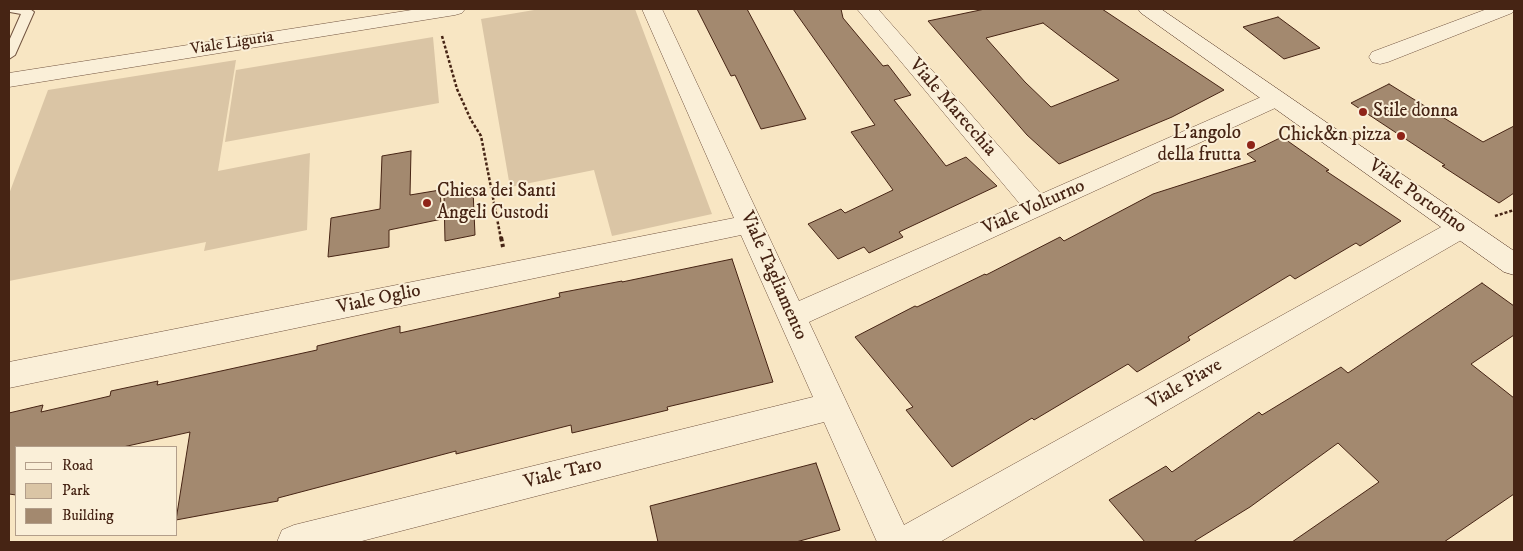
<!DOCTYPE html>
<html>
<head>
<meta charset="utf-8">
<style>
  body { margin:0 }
  #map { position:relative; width:1523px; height:551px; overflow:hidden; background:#f8e6c3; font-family:"IM FELL DW Pica",serif }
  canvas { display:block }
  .frame { position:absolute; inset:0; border:10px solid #462414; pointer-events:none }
  .legend { position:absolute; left:15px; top:446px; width:162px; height:90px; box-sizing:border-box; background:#faefd8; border:1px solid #b29e8a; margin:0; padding:6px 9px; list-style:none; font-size:15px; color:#462414 }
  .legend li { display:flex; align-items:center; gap:10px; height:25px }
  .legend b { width:25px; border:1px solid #b29e8a }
</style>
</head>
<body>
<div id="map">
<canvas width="1523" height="551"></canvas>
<div class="frame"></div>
<ul class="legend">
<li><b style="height:6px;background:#faefd8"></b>Road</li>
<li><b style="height:14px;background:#dac5a5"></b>Park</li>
<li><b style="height:14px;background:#a3896f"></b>Building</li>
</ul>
</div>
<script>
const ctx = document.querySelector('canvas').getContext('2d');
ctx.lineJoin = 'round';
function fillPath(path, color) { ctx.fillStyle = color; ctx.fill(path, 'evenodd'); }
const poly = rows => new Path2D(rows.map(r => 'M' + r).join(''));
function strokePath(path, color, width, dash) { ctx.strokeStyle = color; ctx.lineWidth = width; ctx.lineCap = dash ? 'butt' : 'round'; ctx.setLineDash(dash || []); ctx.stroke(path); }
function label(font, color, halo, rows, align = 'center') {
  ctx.font = font + ' "IM FELL DW Pica",serif'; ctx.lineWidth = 4; ctx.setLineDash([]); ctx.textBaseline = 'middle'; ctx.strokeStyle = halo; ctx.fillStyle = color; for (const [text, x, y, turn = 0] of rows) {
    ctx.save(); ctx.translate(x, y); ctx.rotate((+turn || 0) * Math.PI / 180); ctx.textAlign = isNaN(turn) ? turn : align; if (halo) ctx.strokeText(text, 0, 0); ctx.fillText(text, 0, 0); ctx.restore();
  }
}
fillPath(poly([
  [540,9,635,9,712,214,612,236,594,170,510,187,481,19],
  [433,37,439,103,225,142,236,70],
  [236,60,218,171,310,153,307,230,204,251,206,242,9,281,9,194,48,90]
]), '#dac5a5');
const building = poly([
  [697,9,747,9,806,119,761,129,735,75,731,76,697,9],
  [793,9,841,9,843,18,883,66,888,65,911,95,894,100,946,166,966,157,997,186,899,232,903,237,869,253,864,247,838,259,808,224,841,209,845,213,893,190,851,132,875,125,793,9],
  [985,9,1102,9,1224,90,1172,117,1059,164,1027,135,928,21,985,9],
  [1043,23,1073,46,1119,80,1051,107,1025,82,986,38,1043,23],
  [1278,17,1320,48,1284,59,1243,27,1278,17],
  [1389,84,1483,142,1514,126,1514,193,1499,203,1442,166,1445,165,1351,103,1389,84],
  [1282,137,1329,170,1326,171,1401,221,1360,246,1356,243,1295,279,1290,275,1188,337,1190,340,1137,372,1128,364,1034,420,1032,418,952,467,906,410,913,407,855,337,915,306,917,307,985,274,986,275,1060,237,1064,241,1153,194,1256,161,1247,154,1282,137],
  [411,151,410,195,440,190,442,219,389,230,389,247,328,257,331,218,380,209,382,156,411,151],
  [473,190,475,235,445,241,444,196,473,190],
  [732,259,773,382,667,407,668,410,572,433,571,425,456,454,456,451,278,498,278,501,176,520,190,432,123,447,16,447,16,495,9,494,9,413,43,405,41,412,110,396,111,391,158,381,157,385,317,350,317,346,400,326,400,333,560,297,559,293,622,281,622,282,732,259],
  [1482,283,1514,306,1514,335,1471,364,1514,398,1514,494,1444,542,1292,542,1379,482,1338,443,1250,507,1193,542,1145,542,1109,500,1166,466,1172,472,1259,412,1262,415,1341,367,1348,373,1482,283],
  [816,463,840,530,796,542,658,542,650,506,816,463]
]);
fillPath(building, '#a3896f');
strokePath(building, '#462414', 1);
const lane = poly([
  [9,9,30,9,34,12,15,55,9,59,9,41,21,14,10,12,9,9]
]);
const street = poly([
  [418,9,465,9,462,13,455,15,9,87,9,73,418,9],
  [642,9,662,9,799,301,1020,204,857,9,878,9,1041,194,1268,94,1276,92,1284,94,1287,99,1284,104,809,322,904,525,1452,221,1461,218,1470,221,1474,228,1470,235,940,542,877,542,824,422,358,542,277,542,282,530,294,525,813,397,741,235,9,388,9,362,734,218,642,9],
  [1487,9,1514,9,1514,10,1512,13,1388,62,1380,64,1372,62,1369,57,1372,52,1487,9]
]);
const secondary = poly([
  [1138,9,1161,9,1514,251,1514,275,1504,272,1141,13,1138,9]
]);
strokePath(lane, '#725440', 2);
strokePath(street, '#725440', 1);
strokePath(secondary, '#462414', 1);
strokePath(poly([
  [442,36,457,89,471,120,481,136,501,239],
  [1495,216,1514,210]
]), '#462414', 2.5, [3, 2]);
strokePath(poly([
  [501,237,503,247]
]), '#462414', 4, [4.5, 2.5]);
fillPath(lane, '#faefd8');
fillPath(street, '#faefd8');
fillPath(secondary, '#faefd8');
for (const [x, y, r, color] of [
  [1363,112,5,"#8f2418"],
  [1401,136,5,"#8f2418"],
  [1251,145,5,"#8f2418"],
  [427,203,5,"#8f2418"]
]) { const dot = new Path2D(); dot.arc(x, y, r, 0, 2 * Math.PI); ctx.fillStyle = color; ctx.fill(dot); strokePath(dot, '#faefd8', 2); }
label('16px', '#462414', '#faefd8', [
  ["Viale Liguria",232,44,-9]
]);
label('19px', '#462414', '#faefd8', [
  ["Viale Marecchia",952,108,49],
  ["Viale Portofino",1417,197,35],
  ["Viale Volturno",1034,208,-24],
  ["Viale Tagliamento",773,276,66],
  ["Viale Oglio",379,300,-12],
  ["Viale Piave",1185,385,-30],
  ["Viale Taro",563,474,-14]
]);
label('19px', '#462414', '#faefd8', [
  ["Stile donna",1373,112],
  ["L'angolo",1241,134,"right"],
  ["della frutta",1241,156,"right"],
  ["Chick&n pizza",1391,136,"right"],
  ["Chiesa dei Santi",437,192],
  ["Angeli Custodi",437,214]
], 'left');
</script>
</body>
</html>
